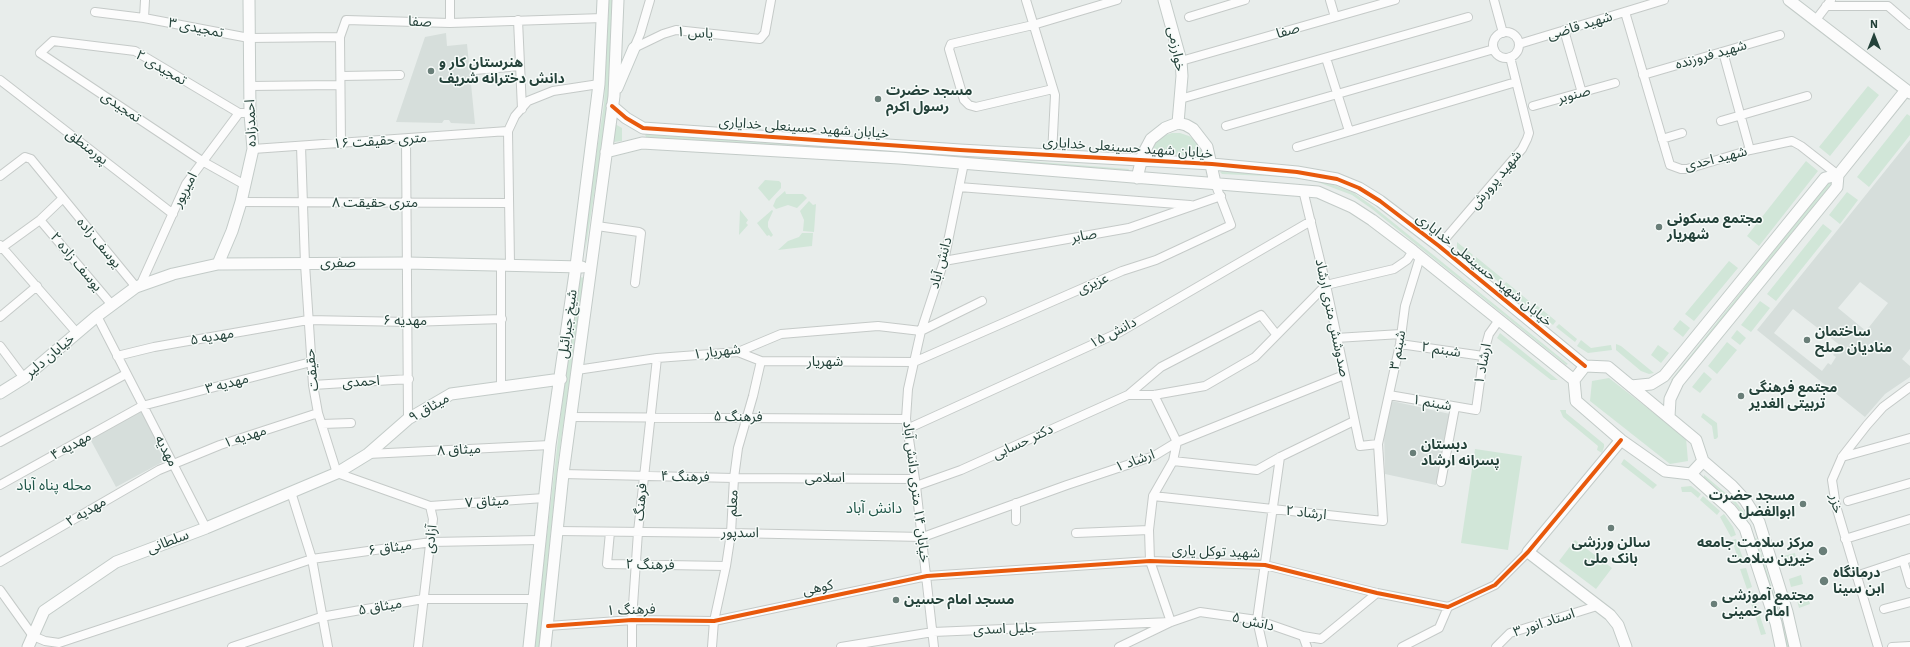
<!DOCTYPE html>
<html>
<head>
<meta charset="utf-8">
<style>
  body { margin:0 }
  #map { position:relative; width:1910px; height:647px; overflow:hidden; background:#e8edeb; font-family:"IBM Plex Sans",sans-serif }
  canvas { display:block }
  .north { position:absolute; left:1854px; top:16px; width:40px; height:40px; -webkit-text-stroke:3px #f7fbf9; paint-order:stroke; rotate:0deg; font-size:11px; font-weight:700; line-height:16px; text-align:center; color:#24423a }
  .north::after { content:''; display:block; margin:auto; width:14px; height:18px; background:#24423a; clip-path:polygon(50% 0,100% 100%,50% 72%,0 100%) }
</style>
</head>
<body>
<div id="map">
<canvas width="1910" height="647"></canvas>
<div class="north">N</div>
</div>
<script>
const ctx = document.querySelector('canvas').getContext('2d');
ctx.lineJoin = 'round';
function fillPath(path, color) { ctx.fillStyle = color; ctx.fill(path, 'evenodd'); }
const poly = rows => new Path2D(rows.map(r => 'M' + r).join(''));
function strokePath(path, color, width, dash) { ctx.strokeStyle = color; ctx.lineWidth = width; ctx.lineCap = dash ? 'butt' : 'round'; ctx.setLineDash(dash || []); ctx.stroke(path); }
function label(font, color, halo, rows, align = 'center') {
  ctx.font = font + ' "IBM Plex Sans","Noto Sans Arabic",sans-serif'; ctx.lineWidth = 3; ctx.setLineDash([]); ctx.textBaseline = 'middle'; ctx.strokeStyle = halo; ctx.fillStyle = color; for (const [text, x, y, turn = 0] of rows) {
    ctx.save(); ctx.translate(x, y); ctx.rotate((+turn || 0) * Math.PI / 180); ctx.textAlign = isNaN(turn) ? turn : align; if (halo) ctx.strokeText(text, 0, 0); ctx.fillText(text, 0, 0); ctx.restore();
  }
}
fillPath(poly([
  [446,33,447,46,467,44,475,124,451,123,449,120,444,120,442,123,396,122,425,37],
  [1910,140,1910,349,1902,359,1910,366,1910,377,1885,394,1865,417,1757,330],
  [1860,282,1888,303,1866,331,1838,308],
  [1793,309,1841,346,1833,355,1836,357,1831,365,1828,363,1822,371,1774,333],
  [1392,401,1450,414,1436,485,1385,474,1384,432],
  [141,409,168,459,116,487,89,437]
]), '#d6dedb');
fillPath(poly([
  [609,0,612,0,613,4,608,105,585,253,588,209,604,104],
  [1868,86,1879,95,1830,156,1819,147],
  [1907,114,1910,116,1910,135,1869,187,1857,177],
  [615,124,622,128,622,141,614,142],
  [1172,133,1180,133,1189,136,1196,141,1204,156,1150,153,1157,141,1163,136],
  [647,134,922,153,1129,169,1128,171,1124,172,926,156,647,138,645,135],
  [1806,161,1818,171,1759,246,1747,236],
  [1222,171,1288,175,1316,178,1354,193,1374,207,1568,364,1566,365,1372,209,1352,195,1315,181,1288,177,1222,174,1220,172],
  [1831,179,1833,182,1674,381,1671,380],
  [765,180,779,181,781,183,781,188,769,201,758,188],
  [785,191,786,194,803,194,807,198,797,208,788,205,776,209,773,206,776,199],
  [1847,192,1858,200,1840,224,1829,215],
  [809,201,813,205,816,204,814,232,803,231,804,220,800,211],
  [740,210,748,220,746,223,748,225,739,235],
  [772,210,773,211,768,222,768,227,773,235,771,237,769,235,767,236,757,223],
  [1823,224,1832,231,1776,301,1767,294],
  [802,233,813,233,812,246,778,250,788,241,799,237],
  [1457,242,1473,255,1469,259,1457,248],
  [1476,257,1503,279,1500,283,1473,261],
  [1729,261,1738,268,1694,321,1685,314],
  [582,277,584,279,558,462,539,647,534,647,565,379,579,279],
  [1506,282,1529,301,1526,305,1503,286],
  [1760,301,1770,308,1751,332,1741,325],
  [1534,303,1556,321,1553,325,1530,307],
  [1680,320,1690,328,1683,337,1673,329],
  [1559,324,1577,339,1575,342,1556,327],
  [1737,330,1746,338,1740,345,1731,338],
  [1500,333,1558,380,1551,380,1497,338],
  [1581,340,1591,348,1611,345,1612,350,1588,353,1577,346],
  [1727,342,1737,350,1717,374,1708,366],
  [1616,344,1621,346,1654,373,1649,374,1641,371,1616,350],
  [1658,345,1669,353,1661,363,1651,355],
  [1704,372,1712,379,1700,393,1692,387],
  [1609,378,1686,438,1688,461,1670,464,1590,401,1592,381],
  [1560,410,1566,410,1566,413,1604,444,1604,447,1602,453,1597,450,1598,446,1563,417],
  [1703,413,1717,423,1718,437,1716,439,1714,439,1712,426,1701,417],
  [1475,449,1522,456,1508,550,1461,543],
  [1624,459,1657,485,1653,489,1621,464],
  [1704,475,1735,501,1748,517,1748,521,1732,501,1704,478],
  [1691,486,1701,494,1698,498,1691,492,1682,492,1681,487],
  [1703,496,1720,511,1717,515,1700,500],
  [1724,514,1733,527,1736,535,1731,537,1720,517],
  [1755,538,1757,539,1790,647,1786,647,1752,539],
  [1736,539,1745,564,1740,565,1732,540],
  [1575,540,1612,568,1596,589,1559,561],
  [1795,553,1797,562,1794,563,1793,560,1785,565,1783,556],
  [1746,568,1752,587,1747,589,1740,569],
  [1801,575,1803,584,1791,587,1789,579],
  [1752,591,1759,610,1754,612,1747,592],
  [1807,593,1810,604,1799,608,1796,596],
  [1759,613,1766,634,1761,635,1755,615]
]), '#d1e6d8');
const street = poly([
  [1026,0,1055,95,1052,155],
  [1330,0,1335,17],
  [1494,0,1503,33],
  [1826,6,1888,6,1910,25],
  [95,12,144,18,249,38,340,37,346,20,450,23,603,18],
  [1625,12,1670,165,1681,169,1687,169,1750,150,1792,141,1801,146,1838,175],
  [1189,17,1245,0],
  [144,18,145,0],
  [518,20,522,109],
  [1815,21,1831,0],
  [450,23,450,0],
  [1564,30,1582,93],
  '1493 45a13 13 0 1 1 26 0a13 13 0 1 1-26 0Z',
  [340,37,341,144],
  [1519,44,1664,0],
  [634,48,663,34,676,30,760,39,765,33,771,0],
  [634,48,640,34,650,0],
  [1723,52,1750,150],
  [1326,58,1349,131],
  [1181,61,1395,0],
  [475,70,520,66],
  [1643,75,1780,35],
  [341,76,400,75],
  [0,80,173,214],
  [250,86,339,85],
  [1053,89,976,107,969,105,964,100,949,49,951,44,1033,25,1117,0],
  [1180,99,1468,17],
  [1533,106,1615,83],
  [239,113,135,51,53,41,40,53,202,161,245,185],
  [1721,121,1807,96],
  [1226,126,1494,49],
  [406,139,408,419],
  [1662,139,1682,133],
  [301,146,305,264,313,385,318,413,337,473,430,506,433,519,418,647],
  [1297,147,1516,82],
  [253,149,508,131],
  [0,176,25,157,31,159,136,287],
  [959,187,1190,205],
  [1303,190,1326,285,1360,446,1378,444],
  [241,202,508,203],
  [40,220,112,305],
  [597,226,639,232,641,233,635,283],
  [0,245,77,333],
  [1439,246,1522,149,1527,139,1529,133,1510,57],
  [0,249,40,220,62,199],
  [944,261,1129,228,1221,196],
  [501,264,501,387],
  [510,264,508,131,515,116,528,101,553,91,599,84],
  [140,286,186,184,239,113,244,113],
  [97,316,206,528],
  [0,317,37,286],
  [1336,338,1401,334],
  [1400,344,1483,356],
  [0,346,24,378],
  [738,352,761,361,914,362,1122,271,1156,260,1231,225,1215,183],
  [117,356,154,347,308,320,409,322,502,319],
  [577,370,657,358,738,352,781,334,878,326,921,331,982,301],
  [313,385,409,379],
  [1128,395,1161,367,1261,315,1276,334],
  [1389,395,1476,410,1484,352,1489,334,1499,320],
  [570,417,906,419],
  [322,424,351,423],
  [907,429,1120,332,1311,221],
  [0,442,126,374],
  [368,454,550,445],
  [1842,457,1910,438],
  [1173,461,1257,470,1280,457,1354,421],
  [563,474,734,478,915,479],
  [1441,482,1455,407],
  [0,485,142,406,311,362],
  [916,486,961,470,1128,395,1154,395,1205,386,1255,357,1326,285,1394,269,1407,260,1413,251],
  [291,492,312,559,328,647],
  [1153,496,1383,521,1378,444,1400,344,1405,306,1420,257],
  [1848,501,1910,483],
  [430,506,544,498],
  [1016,521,1016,503],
  [557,531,731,533,923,537,1067,485,1154,456,1177,442,1344,375],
  [610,532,607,564,726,566],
  [1076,533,1149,530],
  [1845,539,1910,519],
  [1903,560,1910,584],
  [0,562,159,470,220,445,318,413],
  [1856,576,1910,558],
  [0,590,33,636,45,641,59,643,312,559,431,542,540,540],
  [1884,609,1910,602],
  [548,626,632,620,714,621,927,576,1150,561,1265,565,1377,593,1448,607,1495,585,1528,552],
  [1303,636,1307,647],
  [232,647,321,617,423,599,534,599],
  [632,647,632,620,638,532,657,358],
  [712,647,714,621,726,566,731,533,734,478,738,448,753,396,761,361],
  [841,647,933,632,1171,622,1150,561,1149,530,1153,496,1173,461,1177,442,1154,395],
  [934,647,916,486,906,419,908,389,914,362,921,331,944,261,964,163],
  [1119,647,1171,622,1200,612,1257,620,1303,636,1321,639,1377,593],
  [1263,647,1257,620,1280,457],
  [1402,647,1439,628,1448,607],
  [1496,647,1510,633,1597,606],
  [1878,647,1836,506,1832,480,1842,457,1867,425,1883,407,1910,387],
  [1892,647,1910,646]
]);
const secondary = poly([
  [1164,0,1181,61,1182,76,1178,123],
  [1789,0,1910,93],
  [617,88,634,48],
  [612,106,626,118,643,128,960,150,1212,164,1297,172,1337,179,1359,188,1380,201,1439,246,1585,366],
  [606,152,642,143,899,158,1318,192,1352,207,1372,220,1413,251,1574,380],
  [1137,178,1143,154,1151,139,1165,128,1178,123,1186,125,1193,129,1207,147,1215,183],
  [218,264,232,231,241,202,253,149,250,114,249,0],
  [1585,366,1608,367,1696,440,1703,461,1691,474,1665,471,1621,440,1576,401,1574,380,1585,366],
  [1631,386,1651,384,1664,376,1825,178,1838,175],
  [0,393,24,378,97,316,136,287,173,274,218,264,407,263,582,267],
  [1669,417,1670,399,1678,382,1837,187,1838,175,1906,90],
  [1621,440,1528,552,1610,615,1618,625,1626,647],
  [1703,461,1732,486,1745,500,1759,522,1787,612,1795,647],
  [1691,474,1730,509,1745,528,1776,623,1781,647],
  [28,647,44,611,116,562,206,528,337,473,368,454,408,419,451,394,561,379],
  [529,647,550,445,576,266,599,84,603,0],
  [545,647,563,474,614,96,618,0]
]);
strokePath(street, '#c5cac8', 10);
strokePath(secondary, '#c3cbc8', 13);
strokePath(street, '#fcfcfc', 8);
strokePath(secondary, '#fcfcfc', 11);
strokePath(poly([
  [612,106,626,118,643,128,960,150,1212,164,1297,172,1337,179,1359,188,1380,201,1439,246,1585,366],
  [548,626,632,620,714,621,927,576,1150,561,1265,565,1377,593,1448,607,1495,585,1528,552,1621,440]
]), '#e8590c', 4);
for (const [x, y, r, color] of [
  [431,71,4,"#697e78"],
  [878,99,4,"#697e78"],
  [1659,227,4,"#697e78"],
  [1807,340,4,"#697e78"],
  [1741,396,4,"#697e78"],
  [1413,453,4,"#697e78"],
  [1803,504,4,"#697e78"],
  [1611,528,4,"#697e78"],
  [1823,551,5,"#697e78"],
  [1824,581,5,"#697e78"],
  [896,600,4,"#697e78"],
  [1714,604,4,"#697e78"]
]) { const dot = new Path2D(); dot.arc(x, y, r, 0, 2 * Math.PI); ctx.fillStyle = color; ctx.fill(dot); strokePath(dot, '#f7fbf9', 1.5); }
label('14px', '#24423a', '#f7fbf9', [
  ["صفا",420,22,2],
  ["شهید قاضی",1580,26,-17],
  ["تمجیدی ۳",196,28,11],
  ["صفا",1288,31,-16],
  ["یاس ۱",695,33,3],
  ["خوارزمی",1176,49,79],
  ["شهید فروزنده",1711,55,-16],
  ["تمجیدی ۲",161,68,30],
  ["صنوبر",1574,95,-15],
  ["تمجیدی",121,107,34],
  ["احمدزاده",251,123,-92],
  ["خیابان شهید حسینعلی خدایاری",804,128,4],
  ["۱۶ متری حقیقت",380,141,-4],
  ["پورمنطق",87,147,38],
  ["خیابان شهید حسینعلی خدایاری",1128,148,4],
  ["شهید احدی",1716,159,-14],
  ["شهید پرورش",1496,180,-50],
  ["امیرپور",185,190,-62],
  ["۸ متری حقیقت",375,203],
  ["صابر",1084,236,-10],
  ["یوسف زاده",99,243,50],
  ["یوسف زاده ۲",76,262,50],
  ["صفری",338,263,-1],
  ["دانش آباد",941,263,-75],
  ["خیابان شهید حسینعلی خدایاری",1484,270,39],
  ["عزیزی",1093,284,-24],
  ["صدوشش متری ارشاد",1332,318,78],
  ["مهدیه ۶",405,321],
  ["شیخ جبرائیل",568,324,-82],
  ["دانش ۱۵",1113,333,-27],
  ["مهدیه ۵",212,337,-10],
  ["شبنم ۳",1398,350,-80],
  ["شبنم ۲",1441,350,9],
  ["شهریار ۱",717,352,-7],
  ["خیابان دلیر",50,356,-40],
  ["شهریار",825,362],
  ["ارشاد ۱",1483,364,-79],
  ["حقیقت",312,370,-96],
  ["احمدی",361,382,-4],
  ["مهدیه ۳",227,384,-15],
  ["شبنم ۱",1432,403,10],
  ["میثاق ۹",429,408,-30],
  ["فرهنگ ۵",738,417,1],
  ["مهدیه ۱",245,437,-18],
  ["دکتر حسابی",1023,442,-25],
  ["مهدیه ۴",71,446,-29],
  ["میثاق ۸",459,450,-3],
  ["مهدیه",166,451,62],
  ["ارشاد ۱",1135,461,-20],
  ["فرهنگ ۴",685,477,1],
  ["اسلامی",825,478],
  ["خیابان ۱۴ متری دانش آباد",916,492,83],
  ["میثاق ۷",487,502,-4],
  ["فرهنگ",641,502,-85],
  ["معلم",733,503,-87],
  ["خزر",1836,504,78],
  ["مهدیه ۲",86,512,-31],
  ["ارشاد ۲",1306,513,6],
  ["اسدپور",740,533,1],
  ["آزادی",431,539,-84],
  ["سلطانی",168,542,-21],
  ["میثاق ۶",390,548,-8],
  ["شهید توکل یاری",1216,552,2],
  ["فرهنگ ۲",650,565,1],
  ["کوهی",818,588,-12],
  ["میثاق ۵",380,607,-10],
  ["فرهنگ ۱",631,610,-2],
  ["دانش ۵",1253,622,13],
  ["استاد انور ۳",1544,623,-18],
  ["جلیل اسدی",1005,629,-2]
]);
label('bold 14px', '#24423a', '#f7fbf9', [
  ["هنرستان کار و",439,63],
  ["دانش دخترانه شریف",439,79],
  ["مسجد حضرت",886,91],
  ["رسول اکرم",886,107],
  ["مجتمع مسکونی",1667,219],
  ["شهریار",1667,235],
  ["ساختمان",1815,332],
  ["منادیان صلح",1815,348],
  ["مجتمع فرهنگی",1749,388],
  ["تربیتی الغدیر",1749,404],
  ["دبستان",1421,445],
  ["پسرانه ارشاد",1421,461],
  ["مسجد حضرت",1795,496,"right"],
  ["ابوالفضل",1795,512,"right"],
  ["سالن ورزشی",1611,543,"center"],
  ["بانک ملی",1611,559,"center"],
  ["مرکز سلامت جامعه",1814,543,"right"],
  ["خیرین سلامت",1814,559,"right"],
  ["درمانگاه",1833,573],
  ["ابن سینا",1833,589],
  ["مجتمع آموزشی",1722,596],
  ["امام خمینی",1722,612],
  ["مسجد امام حسین",904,600]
], 'left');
label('15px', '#1f5548', '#f7fbf9', [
  ["محله پناه آباد",54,486],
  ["دانش آباد",874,509]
]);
</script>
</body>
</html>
